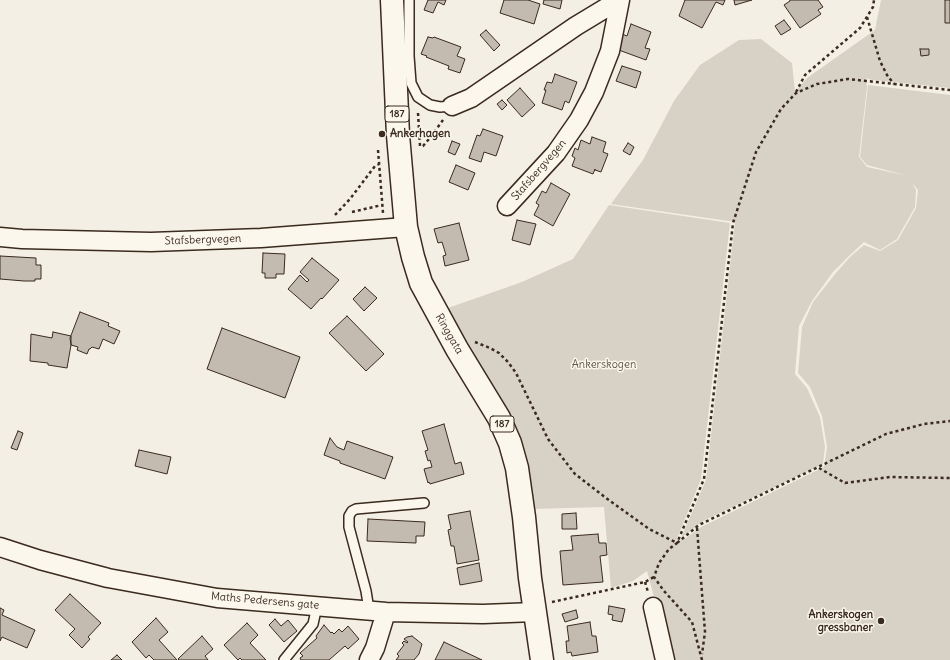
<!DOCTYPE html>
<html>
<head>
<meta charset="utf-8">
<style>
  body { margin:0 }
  canvas { display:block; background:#f3efe4 }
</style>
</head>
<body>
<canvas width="950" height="660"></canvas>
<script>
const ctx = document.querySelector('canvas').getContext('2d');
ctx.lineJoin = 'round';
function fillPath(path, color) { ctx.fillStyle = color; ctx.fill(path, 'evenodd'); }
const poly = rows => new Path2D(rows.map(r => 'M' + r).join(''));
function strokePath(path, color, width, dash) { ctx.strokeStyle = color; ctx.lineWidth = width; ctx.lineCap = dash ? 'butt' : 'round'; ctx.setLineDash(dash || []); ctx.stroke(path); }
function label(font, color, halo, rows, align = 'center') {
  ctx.font = font + ' Delius,sans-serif'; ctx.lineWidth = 3; ctx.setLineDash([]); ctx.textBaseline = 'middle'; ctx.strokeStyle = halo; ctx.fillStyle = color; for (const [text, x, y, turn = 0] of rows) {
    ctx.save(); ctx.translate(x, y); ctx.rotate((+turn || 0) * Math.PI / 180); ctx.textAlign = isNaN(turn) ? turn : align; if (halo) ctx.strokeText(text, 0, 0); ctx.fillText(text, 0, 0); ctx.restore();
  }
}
fillPath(poly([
  [881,0,950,0,950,88,872,80,866,78,867,87,859,157,867,167,908,176,867,165,860,157,868,85,950,95,950,660,671,660,647,571,633,581,611,588,604,507,532,509,445,309,522,282,573,259,609,205,730,223,701,479,676,541,686,538,701,527,824,467,827,447,822,416,810,387,798,373,802,327,813,302,835,274,850,257,864,245,880,251,898,240,916,208,918,190,912,183,916,190,915,207,897,239,880,250,864,242,849,256,833,272,812,301,799,326,795,374,807,388,820,417,825,447,823,464,703,521,681,538,706,480,735,222,611,204,643,160,674,101,700,65,739,40,761,39,792,63,795,92,807,78,875,30]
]), '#d8d1c6');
const building = poly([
  [428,0,446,0,444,5,438,2,433,13,424,10,428,0],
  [504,0,528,0,540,4,534,24,500,13,504,0],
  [544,0,562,0,560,9,543,4,544,0],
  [685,0,725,0,723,5,716,2,702,28,679,16,685,0],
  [734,0,752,0,735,5,734,0],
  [790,0,818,0,823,7,818,10,821,14,800,28,784,5,790,1,790,0],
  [945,0,950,0,950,23,945,23,945,0],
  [784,20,791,29,781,35,775,26,784,20],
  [631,24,651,32,645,48,650,49,646,60,616,49,622,34,627,36,631,24],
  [486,30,500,45,494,51,480,35,486,30],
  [428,37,433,38,434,37,461,47,457,56,465,59,460,73,448,69,449,66,426,57,427,56,421,54,428,37],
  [920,49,929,49,929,55,921,56,920,49],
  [622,66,641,72,636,88,616,81,622,66],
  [555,74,577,82,569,103,565,101,562,110,542,103,546,90,544,90,547,82,552,83,555,74],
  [520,88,535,105,522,117,507,100,520,88],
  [502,100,507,105,502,110,497,104,502,100],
  [483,129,503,136,496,156,484,152,481,162,469,158,477,135,480,136,483,129],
  [592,137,606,142,603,152,608,154,601,172,595,170,595,169,593,174,572,166,575,158,572,156,575,148,578,150,581,140,590,144,592,137],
  [452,141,460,144,455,155,448,152,452,141],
  [628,143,634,147,630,155,623,151,628,143],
  [456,165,475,173,468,190,449,182,456,165],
  [551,183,570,194,553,226,534,215,539,205,536,203,542,191,546,193,551,183],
  [517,220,536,224,530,245,512,240,517,220],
  [459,223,469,260,445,266,443,256,446,255,442,242,438,243,434,229,459,223],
  [263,253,285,254,284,274,276,274,276,278,265,278,265,273,262,273,263,253],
  [0,256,36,258,36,265,41,265,41,279,35,279,35,281,24,281,0,279,0,256],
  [312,258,339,280,322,299,321,298,311,309,288,289,300,275,307,282,309,280,300,272,312,258],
  [365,287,377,298,364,311,353,299,365,287],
  [80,312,109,323,108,326,120,331,114,344,103,339,99,349,92,347,90,349,89,349,87,354,77,350,78,347,71,345,70,338,80,312],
  [347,316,384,354,366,371,329,333,347,316],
  [222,328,300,357,285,398,207,369,222,328],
  [53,332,71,336,71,345,67,368,48,365,48,363,30,361,31,334,52,338,53,332],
  [444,424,455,464,461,462,464,474,430,484,429,482,428,483,424,469,432,467,430,460,428,461,425,451,428,450,422,431,444,424],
  [18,431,23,433,17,450,11,448,18,431],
  [330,438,337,447,344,450,347,441,393,457,385,479,340,463,340,461,324,455,330,438],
  [139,450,171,457,167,474,135,466,139,450],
  [470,511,479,560,457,564,454,546,451,546,448,530,451,529,448,515,470,511],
  [576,513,577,529,562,529,562,514,576,513],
  [368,519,425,522,424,536,416,536,416,543,367,541,368,519],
  [598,534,599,543,606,543,607,555,600,556,603,582,563,585,560,551,573,550,571,536,598,534],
  [479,563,482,581,460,585,457,568,479,563],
  [70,594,101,623,88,637,90,639,82,648,69,635,75,629,55,610,70,594],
  [609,606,625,609,622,622,612,620,613,615,608,614,609,606],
  [0,608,4,610,2,615,35,630,27,648,2,637,0,641,0,608],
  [576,610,578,618,565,622,562,614,576,610],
  [156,618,168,632,159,640,177,660,154,660,149,655,146,658,132,642,156,618],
  [275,619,281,626,288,620,297,631,284,642,269,625,275,619],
  [590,622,592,636,596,636,598,652,572,656,571,652,567,653,566,641,569,641,567,626,590,622],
  [247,623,258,635,250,643,266,660,242,660,240,658,238,660,224,645,247,623],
  [324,625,331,633,332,632,334,634,339,629,342,632,348,626,359,639,348,649,345,646,329,660,301,660,300,658,303,656,300,653,317,638,316,636,324,625],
  [202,636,213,649,205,656,208,660,179,660,178,659,202,636],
  [412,636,422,644,419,654,414,660,396,660,399,656,397,654,404,645,402,643,404,641,407,643,408,642,404,639,407,637,412,636],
  [444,642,482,660,435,660,444,642],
  [117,655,122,660,111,660,117,655]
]);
fillPath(building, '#c3bbb0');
strokePath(building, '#3b2a1e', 1);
const service = poly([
  [409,0,409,56,411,83,418,97,430,105,440,107,452,106],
  [369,610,366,591,349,527,349,516,352,511,356,509,424,503],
  [284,660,313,624,317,606]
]);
const minor = poly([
  [452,106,471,98,576,26,619,0],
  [507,206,556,153,579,120,594,92,610,51,620,0],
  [0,237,22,239,151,242,261,238,406,227],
  [0,547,40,560,108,578,217,598,386,612,483,614,535,612],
  [653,607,665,660],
  [369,660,375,648,386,612]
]);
const primary = poly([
  [392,0,398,135,406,227,413,257,421,283,457,349,499,418,510,443,517,468,524,517,530,578,542,660]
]);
strokePath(service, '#3b2a1e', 12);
strokePath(minor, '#3b2a1e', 21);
strokePath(primary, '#3b2a1e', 25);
strokePath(poly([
  [867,17,880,61,887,75,894,84],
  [796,92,805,75,860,28,873,7,874,0],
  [418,113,420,146,423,146,429,139,443,120],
  [378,150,383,213],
  [352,212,382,205],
  [335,215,350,199,375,166,379,164],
  [475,342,490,348,499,353,508,362,516,373,548,439,575,474,610,501,649,529,677,543,699,525,886,434,924,424,950,421],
  [819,468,845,483,890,477,950,478],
  [697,528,705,632,702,654],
  [645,582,648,592],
  [552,602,645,582,654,577],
  [702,660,692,622,664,591,654,577,659,563,669,549,677,543,704,479,733,223,756,152,781,109,796,93,817,84,848,79,950,90]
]), '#3b2a1e', 2.5, [3, 3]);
strokePath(service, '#fbf7ec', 9);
strokePath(minor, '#fbf7ec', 18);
strokePath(primary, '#fbf7ec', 22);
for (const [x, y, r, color] of [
  [382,134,4,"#3b2a1e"],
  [881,621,4,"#3b2a1e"]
]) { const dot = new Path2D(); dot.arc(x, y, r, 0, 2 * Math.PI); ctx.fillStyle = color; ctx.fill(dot); strokePath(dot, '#fbf7ec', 1.5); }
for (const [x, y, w] of [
  [397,114,24],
  [502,424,24]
]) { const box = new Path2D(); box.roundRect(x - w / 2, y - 8, w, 16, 3); ctx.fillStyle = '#fbf7ec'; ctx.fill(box); strokePath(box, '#3b2a1e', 1); }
label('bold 10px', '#3b2a1e', null, [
  ["187",397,114],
  ["187",502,424]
]);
label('bold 11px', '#3b2a1e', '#fbf7ec', [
  ["Ankerhagen",390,134],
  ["Ankerskogen",873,615,"right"],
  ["gressbaner",873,628,"right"]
], 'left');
label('11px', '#3b2a1e', '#fbf7ec', [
  ["Stafsbergvegen",539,170,-49],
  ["Stafsbergvegen",203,240,-2],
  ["Ringgata",449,334,60],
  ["Maths Pedersens gate",265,601,5]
]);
label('11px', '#625448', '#fbf7ec', [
  ["Ankerskogen",604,365]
]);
</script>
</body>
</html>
